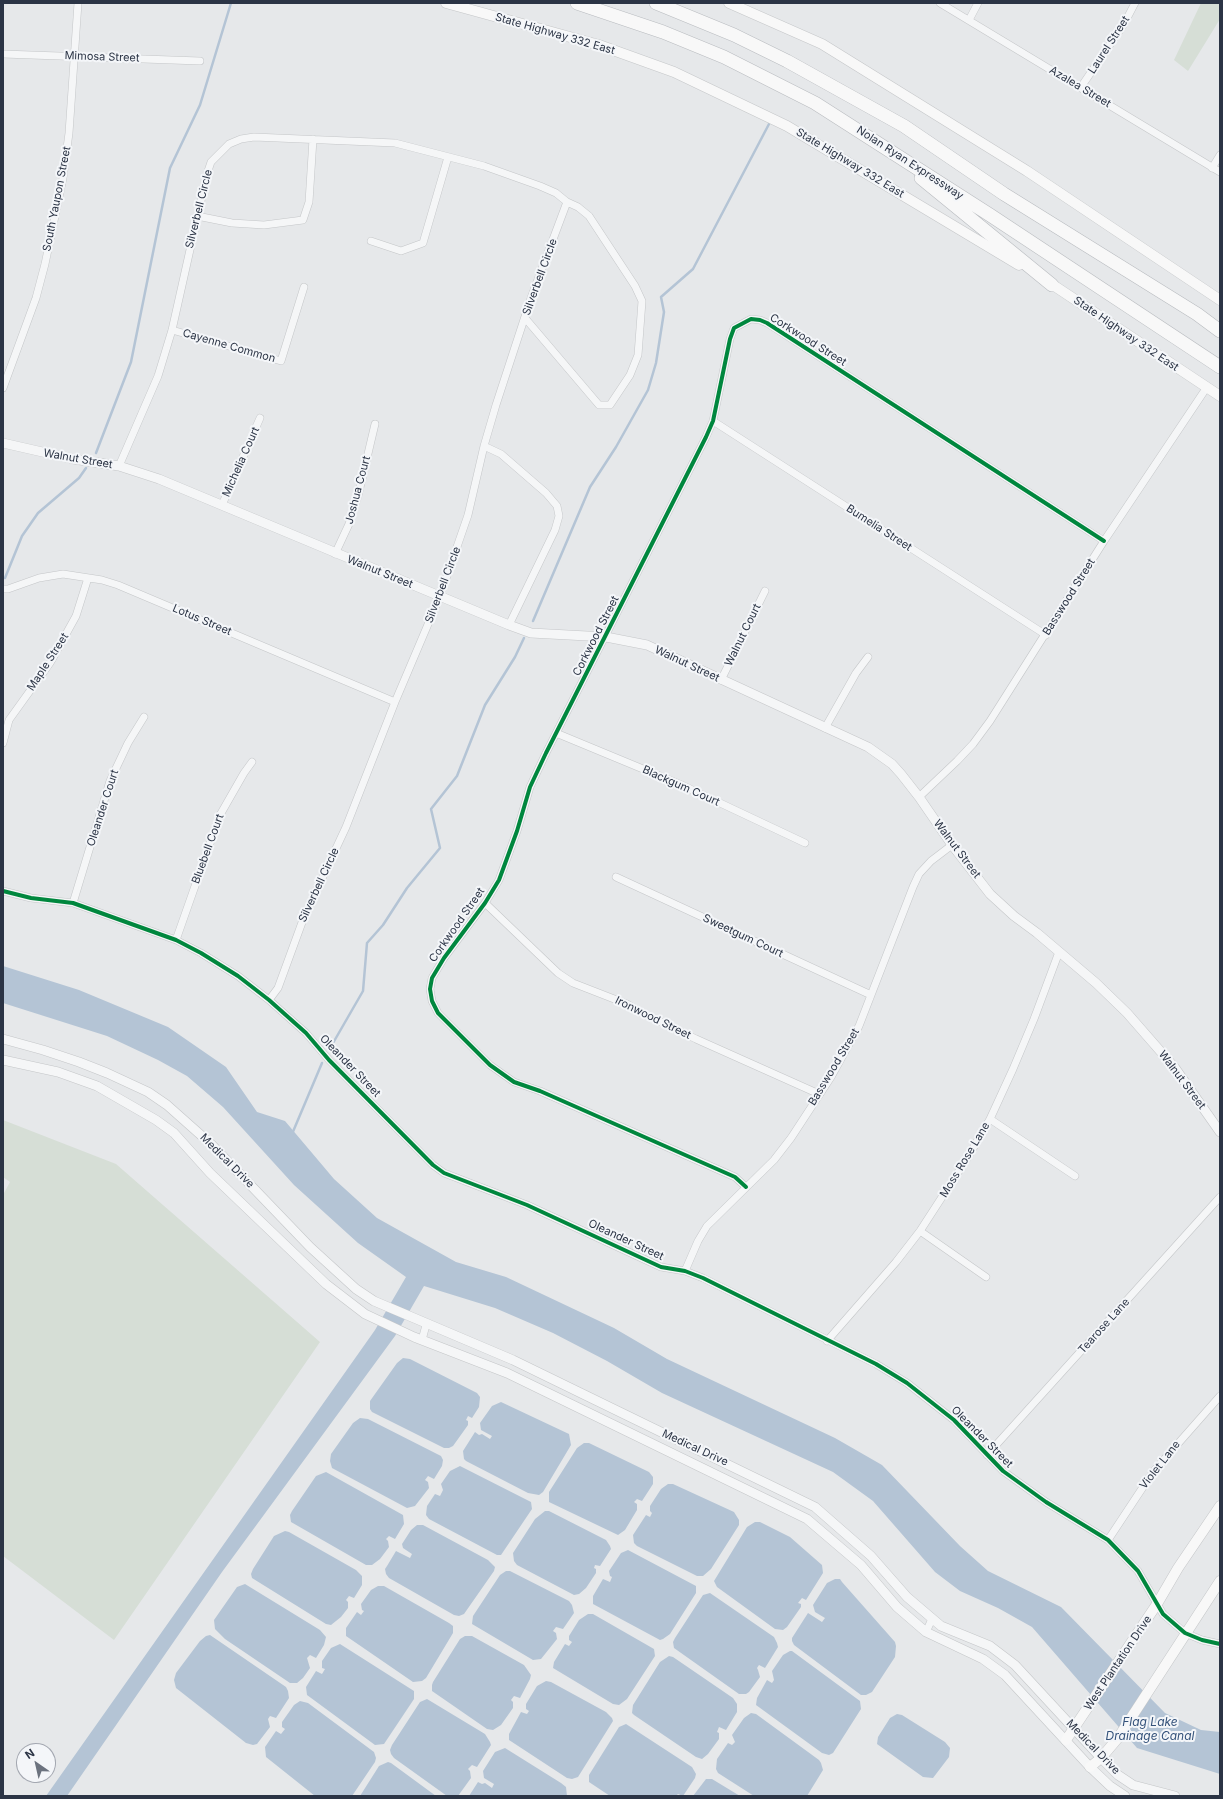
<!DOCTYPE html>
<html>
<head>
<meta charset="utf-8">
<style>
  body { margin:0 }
  #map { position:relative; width:1223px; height:1799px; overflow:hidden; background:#e6e8ea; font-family:Inter,sans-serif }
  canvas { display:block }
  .frame { position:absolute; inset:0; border:4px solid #2b3445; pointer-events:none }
  .north { position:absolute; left:16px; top:1743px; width:40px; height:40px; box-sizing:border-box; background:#f4f6f9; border:1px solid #a4a8b1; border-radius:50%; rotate:326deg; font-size:11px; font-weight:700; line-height:16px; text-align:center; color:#2b3445 }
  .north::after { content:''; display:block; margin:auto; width:14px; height:18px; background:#6c737f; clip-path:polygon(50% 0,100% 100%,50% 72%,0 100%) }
</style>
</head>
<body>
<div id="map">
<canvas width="1223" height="1799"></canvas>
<div class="frame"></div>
<div class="north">N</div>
</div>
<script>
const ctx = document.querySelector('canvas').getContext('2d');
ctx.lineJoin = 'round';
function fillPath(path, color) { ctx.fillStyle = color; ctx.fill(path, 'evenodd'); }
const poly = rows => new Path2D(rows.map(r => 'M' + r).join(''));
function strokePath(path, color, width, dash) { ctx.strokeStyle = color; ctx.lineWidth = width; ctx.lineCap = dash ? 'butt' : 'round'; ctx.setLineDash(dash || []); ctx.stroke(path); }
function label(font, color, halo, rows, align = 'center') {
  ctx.font = font + ' Inter,sans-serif'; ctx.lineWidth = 4; ctx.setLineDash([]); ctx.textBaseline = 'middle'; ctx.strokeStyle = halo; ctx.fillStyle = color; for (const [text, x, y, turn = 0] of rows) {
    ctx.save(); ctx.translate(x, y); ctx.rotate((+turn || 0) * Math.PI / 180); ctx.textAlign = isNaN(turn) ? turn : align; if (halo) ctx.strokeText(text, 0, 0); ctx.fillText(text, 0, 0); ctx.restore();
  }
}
fillPath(poly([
  [1201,3,1220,3,1220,19,1188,71,1174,60],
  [3,1120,116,1164,320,1342,114,1640,3,1556,3,1195,10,1182,3,1177]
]), '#d6ded6');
fillPath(poly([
  [3,966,79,990,168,1027,226,1067,257,1112,285,1121,334,1179,377,1218,456,1262,506,1277,614,1328,667,1359,835,1438,882,1465,960,1546,988,1571,1061,1607,1165,1713,1201,1730,1220,1732,1220,1774,1137,1748,1032,1627,998,1608,960,1591,935,1572,873,1501,833,1472,662,1393,607,1361,553,1333,495,1308,424,1286,395,1336,222,1572,67,1796,46,1796,375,1330,406,1277,358,1243,294,1185,223,1107,187,1076,158,1060,107,1036,3,1003],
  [403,1358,410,1359,477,1393,480,1397,479,1407,472,1418,468,1416,466,1420,468,1421,468,1425,453,1446,449,1448,444,1448,372,1412,370,1409,370,1401,397,1363],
  [501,1402,569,1434,571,1445,543,1492,539,1495,528,1493,466,1461,464,1459,463,1451,475,1432,479,1435,482,1434,490,1439,492,1436,481,1430,480,1423,492,1406],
  [360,1418,368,1419,441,1456,443,1460,442,1466,434,1479,428,1476,425,1480,428,1482,429,1488,415,1506,407,1508,332,1468,330,1461,331,1454,353,1423],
  [584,1443,589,1443,649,1472,653,1477,653,1484,642,1501,637,1499,634,1502,637,1504,637,1510,625,1530,618,1535,549,1502,549,1492,577,1448],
  [460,1466,531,1502,532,1509,501,1555,497,1555,429,1519,426,1515,427,1506,435,1494,440,1496,443,1490,441,1484,450,1471],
  [326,1472,403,1515,404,1524,395,1539,389,1536,386,1539,388,1541,389,1547,380,1559,372,1565,366,1565,291,1522,290,1515,292,1511,316,1476],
  [668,1484,673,1484,734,1512,739,1520,739,1525,711,1569,703,1576,697,1576,637,1546,634,1543,633,1535,646,1515,650,1517,652,1513,650,1511,650,1506,661,1489],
  [545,1511,549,1511,606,1540,610,1546,611,1549,600,1566,595,1565,594,1568,596,1569,596,1573,586,1588,579,1594,574,1595,517,1565,514,1561,513,1553,535,1519],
  [755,1522,760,1522,790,1537,822,1565,823,1573,806,1600,802,1598,798,1603,801,1604,801,1607,787,1627,783,1630,775,1629,717,1587,714,1581,747,1527],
  [417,1525,423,1525,488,1560,495,1567,494,1571,464,1614,459,1616,454,1615,389,1578,386,1574,385,1569,387,1566,396,1551,410,1558,412,1554,403,1548,402,1544,411,1530],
  [285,1531,289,1532,356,1570,362,1576,362,1585,354,1598,349,1596,346,1600,348,1602,348,1608,341,1617,331,1625,326,1624,252,1578,251,1574,253,1569,274,1536],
  [628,1550,696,1586,696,1593,670,1634,663,1639,660,1640,593,1604,593,1596,603,1579,610,1582,612,1577,610,1576,609,1571,621,1553],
  [506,1571,510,1571,569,1601,572,1605,574,1613,563,1629,556,1627,553,1631,556,1633,557,1639,541,1659,533,1660,472,1624,473,1616,500,1575],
  [835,1579,840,1579,842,1582,895,1642,896,1646,895,1657,872,1692,866,1695,861,1695,794,1645,792,1641,792,1638,808,1613,822,1622,825,1618,815,1612,813,1605,827,1583],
  [245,1584,320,1630,326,1637,324,1645,316,1658,310,1655,307,1658,310,1668,303,1678,297,1683,290,1683,225,1639,215,1629,214,1620,237,1587],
  [378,1586,384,1586,449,1623,453,1626,453,1633,426,1678,422,1681,413,1682,346,1636,346,1628,357,1612,361,1615,364,1611,362,1610,361,1604,371,1590],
  [710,1593,774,1637,777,1643,778,1647,765,1668,759,1665,757,1668,758,1670,760,1677,749,1692,746,1694,739,1694,674,1648,673,1642,675,1638,703,1595],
  [588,1614,593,1614,654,1649,655,1656,627,1699,619,1705,613,1704,553,1668,554,1662,565,1644,569,1646,572,1642,569,1640,569,1636,579,1620],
  [210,1635,286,1687,288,1691,289,1698,276,1718,270,1716,268,1719,270,1727,257,1744,253,1745,246,1743,176,1688,174,1680,176,1673,200,1641,206,1636],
  [465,1636,472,1636,524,1665,531,1675,530,1679,520,1698,514,1696,511,1700,513,1702,513,1708,501,1725,493,1730,487,1729,432,1691,432,1685,433,1682,460,1639],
  [340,1644,414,1691,414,1699,384,1744,375,1745,307,1695,306,1687,316,1671,322,1674,325,1669,322,1668,322,1661,331,1648],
  [790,1651,792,1651,860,1701,861,1709,833,1753,829,1755,822,1753,756,1705,757,1698,767,1680,772,1683,774,1680,772,1671,783,1655],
  [669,1656,673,1657,733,1698,737,1704,737,1712,726,1730,719,1727,717,1732,719,1733,719,1739,708,1754,702,1759,696,1757,634,1715,632,1713,633,1705,660,1662],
  [546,1681,551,1682,606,1712,612,1718,613,1721,578,1777,572,1779,567,1778,509,1740,509,1734,521,1712,527,1714,529,1711,526,1709,526,1704,537,1686],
  [427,1699,485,1734,490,1742,491,1745,477,1767,472,1765,468,1769,470,1771,471,1778,458,1796,447,1796,394,1758,391,1754,390,1750,392,1745,420,1702],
  [300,1701,308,1703,374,1752,376,1758,375,1762,352,1796,315,1796,266,1757,265,1747,276,1731,281,1734,285,1729,282,1727,282,1722,294,1705],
  [751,1713,756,1714,819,1760,821,1763,823,1770,807,1796,754,1796,718,1773,716,1769,717,1759,728,1743,732,1745,735,1742,732,1735,744,1718],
  [897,1714,902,1715,945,1742,950,1748,949,1757,933,1778,923,1777,877,1744,878,1737,890,1718],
  [626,1724,692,1767,696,1774,695,1778,683,1796,678,1794,676,1796,610,1796,589,1782,589,1775,619,1727],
  [505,1748,561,1783,566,1787,567,1796,469,1796,478,1782,482,1784,485,1783,492,1788,494,1784,484,1778,483,1771,495,1752],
  [388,1762,391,1763,436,1796,360,1796,379,1766],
  [706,1779,712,1779,740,1796,693,1796]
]), '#b4c4d5');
strokePath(poly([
  [96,453,131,362,170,168,200,105,231,3],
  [5,578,22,536,38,513,79,478,86,468],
  [533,621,590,487,616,447,648,390,656,363,664,312,661,297,693,269,769,124],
  [329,1050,363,991,367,943,383,925,407,888,440,848,431,809,457,776,485,705,515,657,524,638],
  [292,1134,322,1063]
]), '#b4c4d5', 2.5);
const minor = poly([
  [940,3,1220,172],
  [969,20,978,3],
  [3,54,200,61],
  [1081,87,1124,24,1135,3],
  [1212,168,1220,155],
  [197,216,232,223,264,225,303,220,309,202,313,139],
  [371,241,401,251,423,243,448,157],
  [172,330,281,361,304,287],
  [3,388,36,298,45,264,63,178,69,133,78,3],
  [713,421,1046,635],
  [484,446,501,454,546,493,557,506,559,516,555,530,509,625],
  [119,466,158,376,172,330,207,174,211,162,229,144,241,139,254,137,395,143,484,166,540,186,556,193,567,202,578,207,589,216,635,286,642,301,638,355,630,375,610,405,599,405,525,318],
  [222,505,260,418],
  [335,554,349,524,358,496,375,424],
  [3,589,8,589,39,578,63,574,102,580,118,585,395,702],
  [721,680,765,591],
  [825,728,856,673,868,657],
  [556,733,684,786,805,843],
  [3,743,9,720,50,663,76,616,88,578],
  [919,797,957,761,973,744,990,721,1104,541,1207,387],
  [616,877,871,995],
  [3,891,31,898,73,903,176,940,201,953,238,976,269,1000,306,1033,329,1060,433,1165,444,1173,527,1205,661,1267,685,1271,703,1278,876,1364,907,1383,954,1420,1003,1471,1046,1502,1108,1540,1138,1571,1163,1614,1185,1633,1202,1640,1220,1644],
  [73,903,110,781,128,743,144,717],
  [485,903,558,973,573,983,627,1004,640,1012,696,1039,819,1094],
  [176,940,220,815,244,773,252,762],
  [269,1000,278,988,304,917,346,827,395,702,440,596,468,515,484,446,496,405,531,298,567,202],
  [990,1119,1075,1176],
  [746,1187,735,1177,540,1091,514,1082,490,1065,438,1013,432,1001,430,989,432,978,444,958,485,903,499,880,517,831,530,787,546,753,706,437,713,421,730,339,734,328,751,319,760,320,767,323,1104,541],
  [920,1231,986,1277],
  [685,1271,698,1241,707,1226,774,1160,791,1138,831,1077,859,1026,913,887,919,874,931,861,952,845],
  [422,1340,426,1325],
  [827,1341,896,1262,920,1231,968,1157,990,1119,1013,1069,1034,1019,1059,952],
  [987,1455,1220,1197],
  [1108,1540,1153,1472,1220,1396],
  [926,1632,932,1619]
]);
const tertiary = poly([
  [3,443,73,459,119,466,159,479,509,625,531,633,606,637,647,645,868,747,892,764,901,774,919,797,952,845,990,894,1014,916,1037,933,1096,983,1127,1013,1175,1068,1220,1132],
  [3,1039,43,1050,79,1062,107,1073,148,1092,167,1105,212,1145,310,1247,356,1289,374,1301,513,1360,815,1507,871,1556,907,1597,941,1626,990,1646,1015,1665,1101,1758,1118,1775,1133,1785,1175,1796],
  [3,1060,58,1072,97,1086,156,1120,174,1133,210,1173,326,1284,365,1314,414,1337,507,1373,807,1519,861,1565,897,1607,926,1632,983,1659,1005,1675,1090,1767,1110,1786,1125,1796]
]);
const secondary = poly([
  [446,3,599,45,674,72,787,126,1019,265],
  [729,3,822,44,1027,171,1220,300],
  [1047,281,1220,396],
  [1066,1740,1157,1604,1178,1568,1220,1506],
  [1090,1767,1101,1758,1118,1738,1220,1581]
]);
const motorway = poly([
  [577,3,663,32,724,57,815,103,990,215,1220,367],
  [656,3,734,35,787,61,904,126,1004,194,1197,314,1220,331],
  [921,178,1052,285]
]);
strokePath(minor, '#c4c6c8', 8);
strokePath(tertiary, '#c4c6c8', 10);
strokePath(secondary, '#c4c6c8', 11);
strokePath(motorway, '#b8bbbf', 14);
strokePath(minor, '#f5f6f7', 7);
strokePath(tertiary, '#f5f6f7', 9);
strokePath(secondary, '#f8f8f8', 10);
strokePath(motorway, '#f8f8f8', 13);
strokePath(poly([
  [3,891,31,898,73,903,176,940,201,953,238,976,269,1000,306,1033,329,1060,433,1165,444,1173,527,1205,661,1267,685,1271,703,1278,876,1364,907,1383,954,1420,1003,1471,1046,1502,1108,1540,1138,1571,1163,1614,1185,1633,1202,1640,1220,1644],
  [746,1187,735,1177,540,1091,514,1082,490,1065,438,1013,432,1001,430,989,432,978,444,958,485,903,499,880,517,831,530,787,546,753,706,437,713,421,730,339,734,328,751,319,760,320,767,323,1104,541]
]), '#00873e', 4);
label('11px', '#2b3445', '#f4f6f9', [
  ["State Highway 332 East",555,34,16],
  ["Laurel Street",1109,45,-57],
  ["Mimosa Street",102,57,2],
  ["Azalea Street",1080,87,31],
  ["State Highway 332 East",850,163,31],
  ["Nolan Ryan Expressway",910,163,33],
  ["South Yaupon Street",57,199,-79],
  ["Silverbell Circle",199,209,-76],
  ["Silverbell Circle",540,277,-70],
  ["State Highway 332 East",1126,334,34],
  ["Corkwood Street",808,340,32],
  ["Cayenne Common",229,346,16],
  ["Walnut Street",78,459,10],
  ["Michelia Court",241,462,-66],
  ["Joshua Court",358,490,-75],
  ["Bumelia Street",879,528,33],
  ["Walnut Street",380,572,22],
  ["Silverbell Circle",443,585,-69],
  ["Basswood Street",1069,597,-58],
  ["Lotus Street",202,620,23],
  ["Walnut Court",743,635,-64],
  ["Corkwood Street",596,636,-63],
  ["Maple Street",48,662,-57],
  ["Walnut Street",687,664,25],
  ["Blackgum Court",681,786,24],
  ["Oleander Court",103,808,-72],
  ["Bluebell Court",208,849,-70],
  ["Walnut Street",957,849,53],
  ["Silverbell Circle",319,885,-65],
  ["Corkwood Street",457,925,-55],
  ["Sweetgum Court",743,936,25],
  ["Ironwood Street",653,1018,26],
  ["Oleander Street",350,1066,46],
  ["Basswood Street",834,1067,-59],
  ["Walnut Street",1182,1080,53],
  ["Moss Rose Lane",965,1160,-59],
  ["Medical Drive",227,1161,45],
  ["Oleander Street",626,1240,25],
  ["Tearose Lane",1104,1326,-48],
  ["Oleander Street",982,1437,45],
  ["Medical Drive",695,1448,25],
  ["Violet Lane",1160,1465,-52],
  ["West Plantation Drive",1118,1663,-56],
  ["Medical Drive",1093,1747,46]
]);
label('italic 12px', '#34527a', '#f4f6f9', [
  ["Flag Lake",1150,1722],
  ["Drainage Canal",1150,1736]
]);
</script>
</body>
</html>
